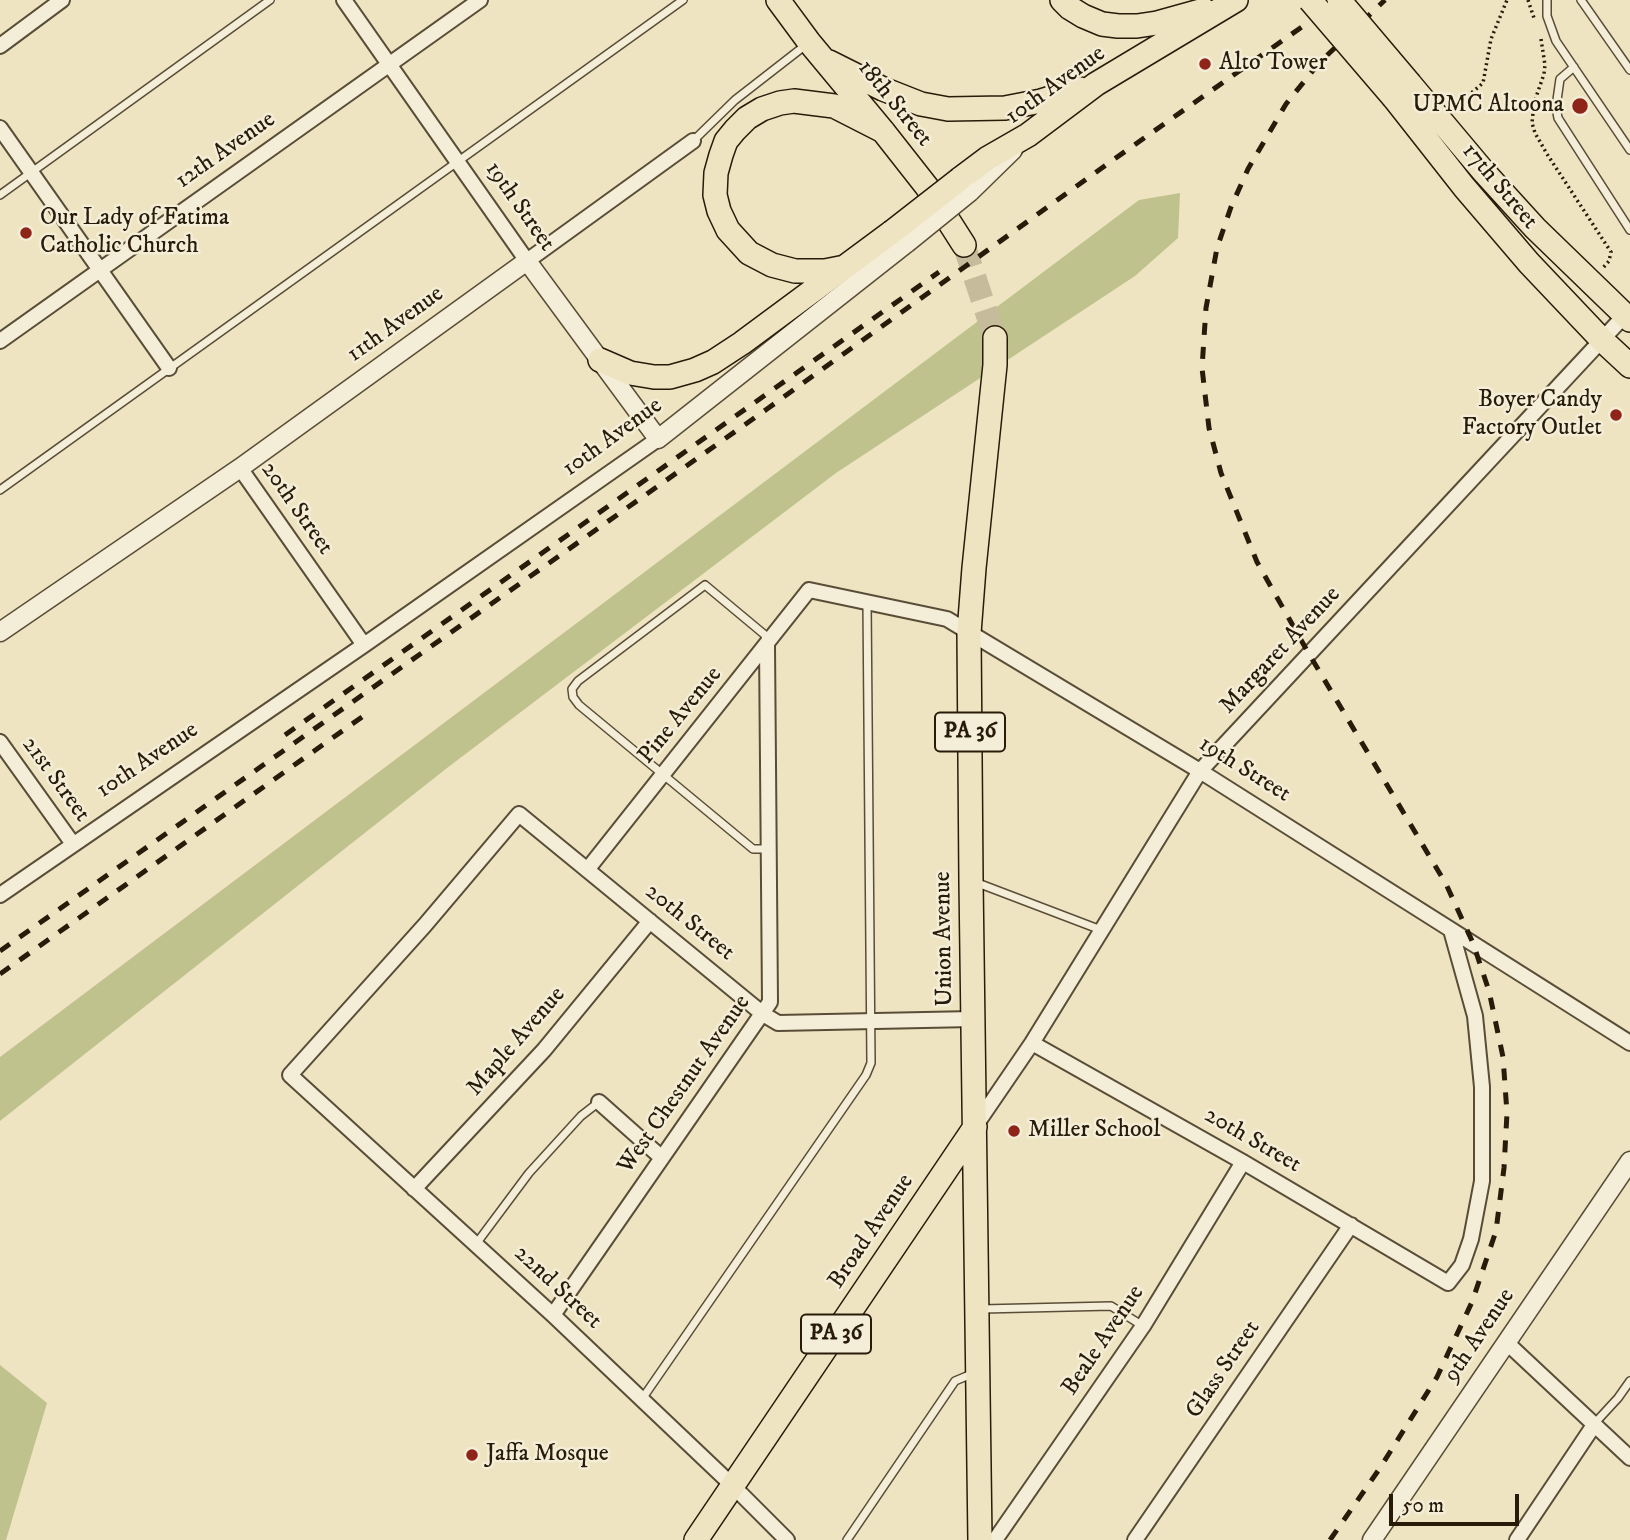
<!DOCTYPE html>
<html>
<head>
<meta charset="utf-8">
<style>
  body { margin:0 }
  #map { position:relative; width:1630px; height:1540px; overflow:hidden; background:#eee4c1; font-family:"IM FELL DW Pica",serif }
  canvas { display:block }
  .scale { position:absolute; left:1389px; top:1494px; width:130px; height:32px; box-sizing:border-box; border:4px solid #281b09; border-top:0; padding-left:9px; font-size:21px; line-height:24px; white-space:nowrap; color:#281b09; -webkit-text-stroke:5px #f4edd7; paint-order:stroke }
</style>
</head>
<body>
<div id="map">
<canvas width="1630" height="1540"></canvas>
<div class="scale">50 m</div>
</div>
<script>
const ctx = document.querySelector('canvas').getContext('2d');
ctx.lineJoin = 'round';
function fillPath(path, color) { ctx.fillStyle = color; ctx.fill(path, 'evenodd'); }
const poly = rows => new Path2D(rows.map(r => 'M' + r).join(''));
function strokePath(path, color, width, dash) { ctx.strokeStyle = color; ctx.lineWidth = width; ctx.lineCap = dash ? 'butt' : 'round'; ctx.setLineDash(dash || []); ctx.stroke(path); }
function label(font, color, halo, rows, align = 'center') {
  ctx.font = font + ' "IM FELL DW Pica",serif'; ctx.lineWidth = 5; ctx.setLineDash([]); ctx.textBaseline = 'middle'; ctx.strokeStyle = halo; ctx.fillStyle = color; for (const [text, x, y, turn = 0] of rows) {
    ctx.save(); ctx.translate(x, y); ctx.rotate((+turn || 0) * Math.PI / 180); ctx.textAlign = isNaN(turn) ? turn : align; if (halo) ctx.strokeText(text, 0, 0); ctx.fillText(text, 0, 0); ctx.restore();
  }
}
fillPath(poly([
  [1180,193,1178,238,1135,276,836,473,447,768,0,1121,0,1057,1139,200],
  [0,1365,47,1403,6,1540,0,1540]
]), '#c0c28e');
strokePath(poly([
  [964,245,995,338]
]), '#c6bc9c', 23, [23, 11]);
const service = poly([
  [1547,0,1547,16,1556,41,1630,150],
  [1581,0,1630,70],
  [1574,67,1560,79,1556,107,1558,118,1630,230],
  [693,141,735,100,807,44],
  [0,195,270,0],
  [0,490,683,0],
  [767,644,765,635,705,585,578,681,572,689,573,697,579,705,753,849,769,849],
  [975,882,1101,930],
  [476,1244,529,1173,581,1116,599,1102],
  [982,1309,1111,1306,1143,1326],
  [642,1399,866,1075,871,1063,867,602],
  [1594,1424,1618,1398,1630,1381],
  [847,1540,955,1381,974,1373]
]);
const minor = poly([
  [344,0,527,261,693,141],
  [0,46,62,0],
  [0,128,169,368],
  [0,341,480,0],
  [240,468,364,645],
  [0,742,73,844],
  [587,870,809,590,947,619,1200,771,1630,1043],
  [0,895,364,645,658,439],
  [1032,1043,1243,1162,1448,1283,1462,1265,1471,1239,1482,1181,1482,1087,1475,1016,1451,930],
  [599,1102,662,1158],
  [976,1125,1032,1043,1200,771,1625,315],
  [414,1189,544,1050,650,921],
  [553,1315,770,1002,767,645],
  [1506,1342,1630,1458],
  [787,1540,733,1486,553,1315,290,1075,425,925,519,814,763,1014,778,1023,973,1019],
  [995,1540,1143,1326,1243,1162],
  [1135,1540,1351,1225],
  [1517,1540,1594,1425]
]);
const tertiary = poly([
  [970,192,1013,150],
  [0,632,240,468,527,261,658,439,907,243],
  [1372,1540,1630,1161]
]);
const primary = poly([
  [778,0,809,42,883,131,927,187,964,245],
  [1062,0,1070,8,1083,16,1102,24,1118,26,1137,26,1157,23,1204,10],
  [829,62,883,89,921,104,948,109,1005,108,1041,101,1080,89],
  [1410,84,1484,172,1535,228,1630,320],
  [1394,98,1464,187,1529,263,1602,340,1630,366],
  [960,179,988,158,1028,135,1096,84,1236,0],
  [845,267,825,271,795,271,772,265,749,253,728,230,719,211,715,195,716,173,721,155,726,141,735,130,747,118,762,109,780,103,794,101,834,106,883,131],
  [600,360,630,373,654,377,670,377,695,370,713,362,742,343,892,232],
  [696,1540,975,1127],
  [980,1540,971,881,969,633,974,568,995,365,995,338]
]);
strokePath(service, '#5a4d37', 10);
strokePath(minor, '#5a4d37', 18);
strokePath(tertiary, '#5a4d37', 21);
strokePath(primary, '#281b09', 26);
strokePath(poly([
  [1528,0,1534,18],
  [1541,39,1545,65,1544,74,1534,103,1532,123,1535,133,1547,154,1611,252,1609,261,1602,269],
  [1455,107,1483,83,1491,39,1507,0]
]), '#281b09', 3.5, [2, 3.5]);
strokePath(service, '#f4edd7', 7);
strokePath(minor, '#f4edd7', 14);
strokePath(tertiary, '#f4edd7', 18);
strokePath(primary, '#eee4c1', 23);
strokePath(poly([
  [285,735,939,272],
  [0,951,767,409,1113,160,1340,0],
  [0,974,369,712],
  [1330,1540,1380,1468,1437,1377,1472,1302,1496,1231,1504,1168,1507,1113,1503,1057,1489,991,1473,943,1446,884,1309,654,1257,562,1221,473,1209,428,1202,368,1206,308,1217,248,1231,207,1248,169,1286,104,1319,63,1385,0]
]), '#281b09', 5, [12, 12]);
const tertiaryBridge = poly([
  [907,243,970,192]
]);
const primaryBridge = poly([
  [1310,0,1394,98],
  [1339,0,1410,84],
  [892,232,960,179]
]);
strokePath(tertiaryBridge, '#5a4d37', 21, []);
strokePath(primaryBridge, '#281b09', 26, []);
strokePath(tertiaryBridge, '#f4edd7', 18);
strokePath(primaryBridge, '#eee4c1', 23);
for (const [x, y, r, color] of [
  [1205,64,7,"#8f2418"],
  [1580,106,9,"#8f2418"],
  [26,233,7,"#8f2418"],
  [1616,415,7,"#8f2418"],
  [1014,1131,7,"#8f2418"],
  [472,1455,7,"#8f2418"]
]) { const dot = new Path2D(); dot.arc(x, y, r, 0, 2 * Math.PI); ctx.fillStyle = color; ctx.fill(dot); strokePath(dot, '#f4edd7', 2.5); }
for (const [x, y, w] of [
  [970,732,70],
  [836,1334,70]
]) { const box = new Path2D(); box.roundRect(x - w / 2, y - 19.5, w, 39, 5); ctx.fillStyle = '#f4edd7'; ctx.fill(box); strokePath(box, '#281b09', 2); }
label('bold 23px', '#281b09', null, [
  ["PA 36",970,732],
  ["PA 36",836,1334]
]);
label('24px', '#281b09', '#f4edd7', [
  ["Alto Tower",1219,64],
  ["UPMC Altoona",1564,106,"right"],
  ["Our Lady of Fatima",40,219],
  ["Catholic Church",40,247],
  ["Boyer Candy",1602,401,"right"],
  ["Factory Outlet",1602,429,"right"],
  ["Miller School",1028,1131],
  ["Jaffa Mosque",486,1455]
], 'left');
label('24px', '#281b09', '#f4edd7', [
  ["10th Avenue",1056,86,-36],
  ["18th Street",894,104,51],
  ["12th Avenue",226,151,-35],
  ["17th Street",1499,187,50],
  ["19th Street",519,207,55],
  ["11th Avenue",396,325,-36],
  ["10th Avenue",613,438,-36],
  ["20th Street",296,509,55],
  ["Margaret Avenue",1281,651,-47],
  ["Pine Avenue",681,716,-51],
  ["10th Avenue",148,761,-34],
  ["19th Street",1244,770,32],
  ["21st Street",55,780,54],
  ["20th Street",689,923,39],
  ["Union Avenue",945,939,-91],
  ["Maple Avenue",517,1042,-49],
  ["West Chestnut Avenue",685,1085,-55],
  ["20th Street",1252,1141,30],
  ["Broad Avenue",872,1232,-56],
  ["22nd Street",557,1288,43],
  ["9th Avenue",1480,1336,-56],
  ["Beale Avenue",1104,1341,-56],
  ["Glass Street",1224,1370,-56]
]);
</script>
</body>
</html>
